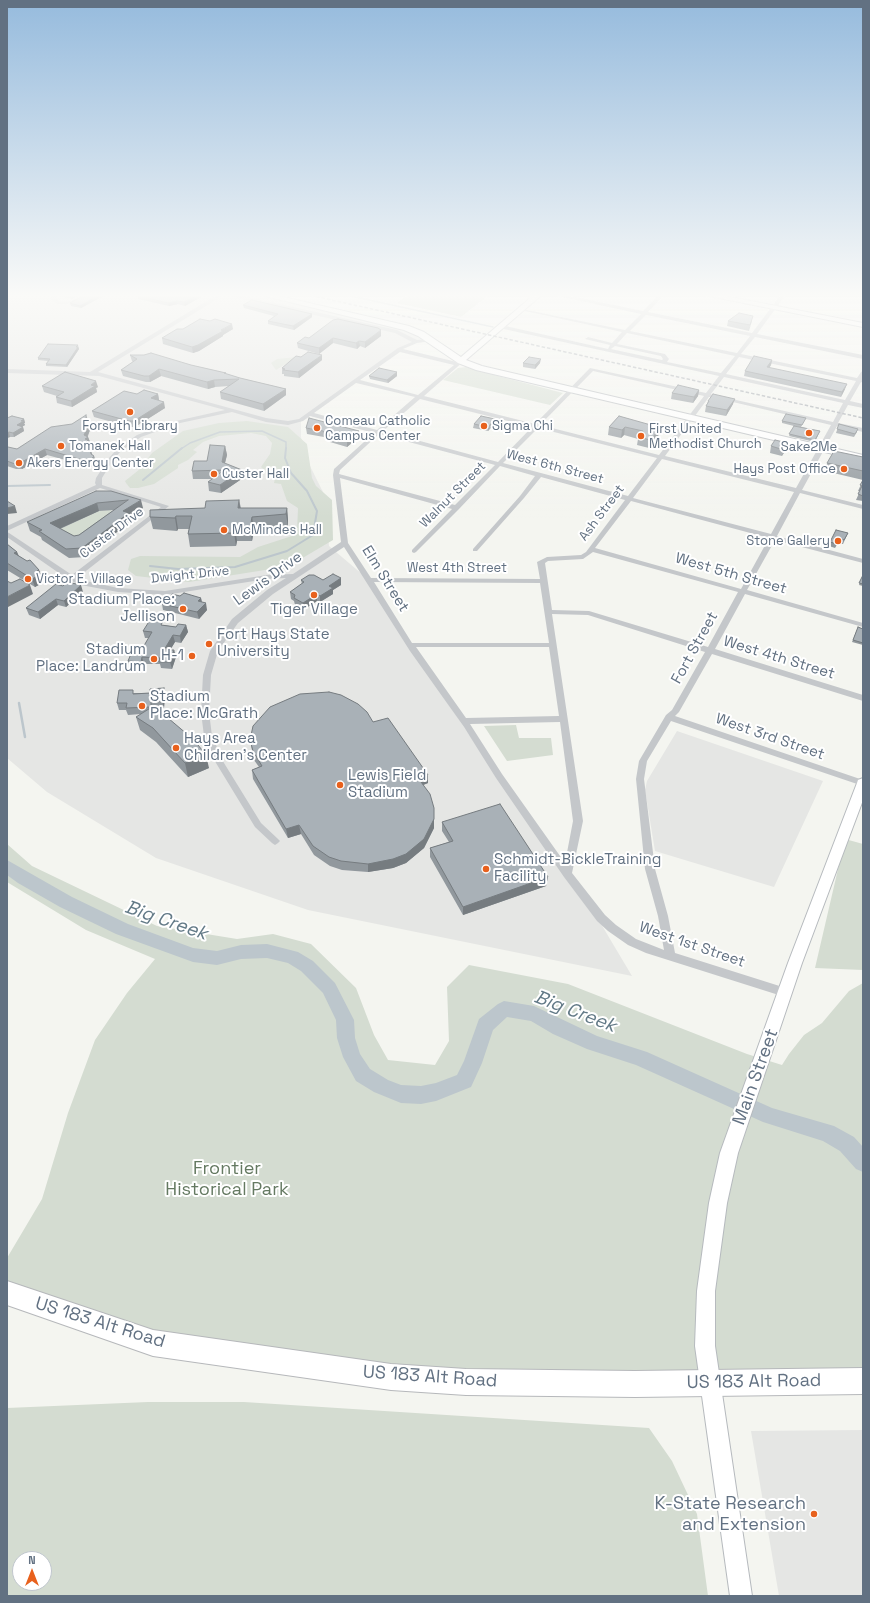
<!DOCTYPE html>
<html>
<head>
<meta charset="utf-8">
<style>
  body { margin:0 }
  #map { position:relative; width:870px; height:1603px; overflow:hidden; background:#f4f5f0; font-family:"Space Grotesk",sans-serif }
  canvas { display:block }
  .frame { position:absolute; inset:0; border:8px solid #627182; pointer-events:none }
  .north { position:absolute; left:12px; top:1551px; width:40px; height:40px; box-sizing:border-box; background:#fff; border:1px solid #c0c6cd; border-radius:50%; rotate:0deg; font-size:11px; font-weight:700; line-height:16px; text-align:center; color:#627182 }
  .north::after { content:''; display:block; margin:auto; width:14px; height:18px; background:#e8611d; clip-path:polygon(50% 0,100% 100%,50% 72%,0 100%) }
</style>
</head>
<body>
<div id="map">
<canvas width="870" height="1603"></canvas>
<div class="frame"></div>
<div class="north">N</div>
</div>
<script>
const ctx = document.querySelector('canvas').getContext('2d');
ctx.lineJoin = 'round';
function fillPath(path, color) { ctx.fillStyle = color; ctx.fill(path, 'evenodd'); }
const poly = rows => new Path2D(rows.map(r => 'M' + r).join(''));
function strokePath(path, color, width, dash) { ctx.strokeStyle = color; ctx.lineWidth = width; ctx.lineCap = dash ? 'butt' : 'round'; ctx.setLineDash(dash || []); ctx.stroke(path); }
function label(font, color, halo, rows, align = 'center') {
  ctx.font = font + ' "Space Grotesk",sans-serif'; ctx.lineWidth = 4; ctx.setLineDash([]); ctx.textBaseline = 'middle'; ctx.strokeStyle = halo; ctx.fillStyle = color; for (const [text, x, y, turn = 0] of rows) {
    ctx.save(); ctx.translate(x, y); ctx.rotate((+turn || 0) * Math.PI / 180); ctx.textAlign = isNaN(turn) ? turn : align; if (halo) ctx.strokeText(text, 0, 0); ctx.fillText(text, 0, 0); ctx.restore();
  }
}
fillPath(poly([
  [7,293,262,293,406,328,430,340,416,342,395,353,301,420,301,437,308,462,325,496,329,546,369,580,451,708,521,811,585,897,632,976,308,910,156,858,47,792,7,758],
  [677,731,823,781,774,887,655,851,645,790,647,781],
  [863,1430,863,1596,779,1596,751,1431]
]), '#e5e6e4');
fillPath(poly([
  [410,293,491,293,461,317,397,303],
  [297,357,276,370,271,363,277,359],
  [466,367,502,377,563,393,550,405,443,380,458,368],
  [247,421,288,427,307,444,312,478,316,486,332,500,333,540,284,569,265,570,189,582,136,576,128,570,131,559,140,556,240,557,258,547,292,536,297,532,298,508,287,501,281,484,274,483,275,478,261,467,270,454,272,443,266,436,251,433,219,436,203,442,193,450,197,452,188,460,178,465,178,468,154,484,138,488,130,488,126,483,125,481,140,469,152,453,183,431,219,423],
  [109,510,122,513,82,543,53,532,99,511],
  [516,725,519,738,551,738,553,755,507,761,484,726],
  [845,839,863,844,863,970,815,968],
  [7,844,32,866,157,926,237,939,273,934,311,944,356,988,374,1035,388,1060,435,1065,449,1041,447,987,469,965,568,984,747,1054,782,1065,789,1054,804,1035,822,1023,849,991,863,983,863,1381,542,1382,204,1351,7,1293,7,1258,42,1199,68,1113,95,1040,127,993,155,959,86,930,7,882],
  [148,1402,244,1402,649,1428,672,1461,697,1514,708,1596,7,1596,7,1408],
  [20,1559,44,1559,44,1583,20,1583]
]), '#d4dcd1');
strokePath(poly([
  [337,293,493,327],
  [181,449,190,443,220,432,262,431,286,442,286,449]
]), '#bcc6cc', 1.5);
strokePath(poly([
  [143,480,182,448],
  [7,486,50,485],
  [150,566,178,569,235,567,287,551,313,535,317,511,307,491,291,473,285,458,286,448]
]), '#bcc6cc', 2);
strokePath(poly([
  [19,703,25,737]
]), '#bcc6cc', 2.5);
fillPath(poly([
  [7,860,72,897,128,924,193,948,217,951,241,945,267,944,298,952,313,961,335,983,354,1020,355,1038,360,1054,370,1069,388,1080,401,1085,421,1086,436,1083,457,1075,464,1061,479,1019,498,1004,504,1001,534,1006,597,1036,647,1052,772,1108,834,1126,854,1137,863,1147,863,1172,856,1169,840,1151,823,1141,763,1122,636,1065,587,1049,553,1034,531,1021,507,1017,493,1030,482,1063,471,1087,436,1101,421,1104,401,1103,374,1092,356,1081,343,1057,337,1038,336,1020,323,993,301,971,288,963,267,958,241,959,217,965,193,962,116,934,60,907,18,883,7,875,7,860]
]), '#bcc6cc');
const secondary = poly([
  [253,293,266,293,409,326,424,332,461,357,536,293,544,293,466,360,482,366,863,455,863,461,476,370,458,363,418,336,404,330,253,293],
  [694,293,710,293,863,323,863,327,694,293],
  [863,778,863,800,802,963,738,1153,727,1203,715,1291,715,1346,752,1596,730,1596,695,1346,697,1291,709,1203,720,1153,788,963,857,783,858,780,863,778]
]);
const highway = poly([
  [7,1281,153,1330,391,1364,466,1369,635,1371,863,1368,863,1394,635,1397,466,1395,391,1390,153,1356,7,1305,7,1281]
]);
strokePath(secondary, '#b6babe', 2);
strokePath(highway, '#b6b8bb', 2);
fillPath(poly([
  [56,293,62,293,56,298,60,302,71,301,85,293,91,293,74,303,65,304,57,304,51,299,51,297,56,293],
  [220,293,230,293,397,330,417,340,432,339,432,341,417,343,403,349,457,362,461,359,464,361,424,396,535,424,590,368,706,393,719,376,499,328,499,326,501,325,608,349,610,345,585,339,588,337,612,343,622,332,520,310,522,309,625,330,641,314,544,293,555,293,643,311,661,293,666,293,648,312,752,333,782,293,787,293,757,334,863,355,863,359,755,337,741,354,857,378,861,372,863,371,863,383,861,382,850,401,863,404,863,408,848,405,838,423,863,428,863,432,837,426,802,490,863,505,863,509,800,493,777,536,863,559,863,563,775,540,747,590,863,623,863,627,745,594,715,649,863,695,863,701,712,654,679,712,675,716,863,780,863,786,671,721,647,761,644,779,655,869,668,916,675,953,789,989,790,992,789,995,785,997,646,953,628,945,608,931,597,921,564,877,496,778,464,727,410,651,344,547,273,594,238,623,218,651,211,675,209,712,212,736,224,763,261,823,278,839,280,841,278,843,275,845,272,843,255,827,216,763,204,736,201,712,203,675,210,651,232,619,267,590,286,578,267,579,165,595,118,592,81,585,69,580,7,537,7,532,9,533,72,575,161,507,100,488,9,530,7,531,7,526,96,485,95,483,96,478,109,458,117,449,137,435,176,421,225,410,99,376,7,373,7,369,90,372,220,293],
  [224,295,395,333,412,342,398,348,299,419,288,421,266,418,98,372,224,295],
  [646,315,750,336,737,353,630,331,646,315],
  [627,333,735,356,721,373,667,362,669,359,665,354,617,344,627,333],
  [615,346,661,356,663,359,662,360,611,349,615,346],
  [400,352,454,365,418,395,360,380,400,352],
  [739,357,856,381,845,400,726,374,739,357],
  [593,371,704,396,659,455,540,425,593,371],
  [724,377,843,403,833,422,723,397,720,399,831,425,796,488,665,456,709,397,713,397,714,396,711,394,724,377],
  [356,383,415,397,377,430,314,413,356,383],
  [420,399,532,427,498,462,383,431,420,399],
  [232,412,266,422,288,425,303,421,310,416,374,433,334,469,333,475,341,542,293,574,267,575,165,591,118,588,86,581,77,578,169,506,102,485,102,478,113,460,121,451,141,437,180,423,232,412],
  [538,428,657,458,628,496,503,463,538,428],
  [379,434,495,465,455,505,339,474,340,470,379,434],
  [662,459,794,492,771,534,633,498,662,459],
  [500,466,535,476,520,496,473,549,473,551,477,551,524,498,541,477,625,500,586,552,581,555,547,557,537,562,540,579,371,578,348,543,340,478,452,509,412,550,412,552,414,553,416,552,459,509,500,466],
  [631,501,769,538,741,589,595,548,631,501],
  [593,552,738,592,708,647,589,611,552,610,545,563,548,561,583,559,593,552],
  [374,582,540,583,549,643,412,643,374,582],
  [552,614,588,615,705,652,672,710,666,715,639,761,636,779,645,869,658,916,664,950,636,939,616,925,605,915,572,873,583,821,552,614],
  [416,647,549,647,559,716,466,718,416,647],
  [560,722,573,821,565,863,502,774,470,724,560,722]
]), '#c4c7ca');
fillPath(secondary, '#fff');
fillPath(highway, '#fff');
strokePath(poly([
  [300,293,863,418]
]), '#a3a8ae', 1.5, [3.5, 2]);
fillPath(poly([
  [81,293,72,299,60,296,60,294],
  [88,293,109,293,81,308,71,306,70,303],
  [141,293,201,293,201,297,185,306,178,304,169,306,138,299,138,296],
  [243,305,312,314,312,317,294,330,268,324,268,321,274,316,244,308],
  [728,321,752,321,749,331,727,326],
  [183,329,233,329,223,335,223,336,199,351,193,353,163,344,162,338],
  [381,336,365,348,360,346,357,349,333,343,319,354,298,348,297,343,309,338],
  [78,345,79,349,67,367,46,366,46,364,48,361,38,360,38,358],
  [130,355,191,365,226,373,226,374,240,378,286,389,286,395,264,411,221,399,220,392,229,386,215,387,208,389,161,376,150,382,146,382,123,376,121,370,133,362,132,361],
  [301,357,322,360,299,378,284,376,284,374,282,374,282,368],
  [772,360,771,365,769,368,845,389,841,397,744,376,745,371],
  [523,363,540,363,535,369,523,367],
  [397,372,397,376,388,383,370,379,369,376],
  [42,386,98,387,96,388,97,392,72,407,57,403,56,397,57,396,44,392],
  [699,390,698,396,693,403,671,399,672,393],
  [137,394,158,394,159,400,158,400,165,408,135,427,130,427,94,417,92,411],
  [708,401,733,404,726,416,705,412,706,406,707,404],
  [619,416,658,428,658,437,649,448,637,445,638,439,624,435,621,438,608,435,609,427],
  [7,418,24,419,25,423,24,423,25,425,22,427,23,427,24,431,14,437,10,437,7,438],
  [806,418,801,427,820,431,815,442,789,436,794,426,782,423,782,421],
  [495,419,495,423,488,431,473,428,474,424],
  [88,420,88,424,90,430,88,436,88,437,90,442,89,442,90,445,89,446,92,454,96,461,91,467,47,455,22,469,16,469,7,466,7,447,17,449,72,424],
  [839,424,857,432,854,437,836,433],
  [306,428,359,437,347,447,330,442,324,437,307,434],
  [225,446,227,455,225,463,243,478,221,493,209,491,208,482,212,479,193,479,192,471,207,461],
  [771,446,786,449,782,456,770,453],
  [863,457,863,501,856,500,860,491,858,491,863,480,825,471,827,463],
  [111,491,143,508,130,516,131,521,85,557,69,558,42,540,41,537,30,531,27,522],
  [114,510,79,535,74,536,60,529,99,511],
  [239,500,241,508,287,508,288,520,288,527,254,529,252,541,237,541,236,546,190,547,188,534,189,529,178,529,177,531,153,529,150,517,205,508],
  [848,533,843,544,838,543,835,548,829,546,830,542],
  [7,544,17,552,19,556,39,570,44,582,35,587,7,570],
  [863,575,863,586,859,585],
  [341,578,341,585,333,590,333,594,320,602,317,601,303,610,295,605,294,601,291,599,290,592,302,584,301,580,323,580],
  [63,586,83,592,66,607,58,605,40,619,29,615,26,608],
  [180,596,201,598,202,602,207,610,199,619,163,610,162,604],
  [164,625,176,627,186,625,188,632,181,643,175,642,170,650,174,650,176,657,172,669,161,668,160,664,144,664,143,668,130,668,128,661,142,649,149,638,145,638,143,631],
  [858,627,863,629,863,645,852,642],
  [164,688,165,695,164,708,154,709,209,768,188,777,156,742,140,730,136,717,141,714,128,715,126,710,119,710,117,703,134,693,150,693],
  [373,722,428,783,423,785,434,817,434,828,424,848,406,863,393,868,368,872,342,870,330,866,314,855,301,834,288,838,253,779,252,770,259,767,254,760,250,740],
  [442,822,548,877,546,886,463,915,430,857,430,848,449,842,442,831]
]), '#91989d');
fillPath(poly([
  [76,293,81,293,72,299,71,296],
  [103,293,109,293,81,308,80,306],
  [200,293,201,293,201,297,185,306,184,302],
  [177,301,178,304,169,306,168,303],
  [312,314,312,317,294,330,293,326],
  [232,324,233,329,223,335,223,336,199,351,193,353,192,347],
  [381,330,381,336,365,348,365,342],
  [333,338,333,343,319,354,319,348],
  [359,341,360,346,357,349,356,343],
  [78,347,79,349,67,367,66,365],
  [322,355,322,360,299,378,298,372],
  [541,359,540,363,535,369,535,365],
  [772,360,771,365,766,373,767,367],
  [159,369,161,376,150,382,149,376],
  [397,372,397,376,388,383,387,380],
  [214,380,215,387,208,389,207,382],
  [96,381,98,387,96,388,97,392,72,407,71,401],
  [847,384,845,389,841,397,842,392],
  [286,389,286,395,264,411,263,404],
  [699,390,698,396,693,403,694,397],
  [158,394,159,400,152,404,151,398],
  [735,399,733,404,726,416,727,410],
  [164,402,165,408,135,427,134,421],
  [86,415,88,420,88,427,89,425,90,430,87,437,88,437,90,442,89,442,90,445,89,446,90,449,87,451,84,435,86,422],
  [24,419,25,423,24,423,25,425,18,429,17,425],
  [495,419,495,423,488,431,488,427],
  [23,427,24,431,14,437,13,433],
  [625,427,624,435,621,438,622,430],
  [658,427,657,432,660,429,658,437,649,448,650,440],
  [359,431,359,437,347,447,347,440],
  [9,432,10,437,7,438,7,433],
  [788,443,786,449,782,456,784,450],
  [225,446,227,455,223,470,222,462],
  [90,448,93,458,94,456,96,461,91,467,89,462],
  [45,449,47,455,22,469,20,463],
  [242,470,243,478,221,493,220,485],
  [141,500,143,508,130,516,131,521,85,557,82,548,123,511],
  [239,500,241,513,238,508],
  [97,503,99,511,52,532,50,523],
  [15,506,17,513,7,514,7,508],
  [287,508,288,520,288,527,286,514],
  [176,516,178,529,177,531,175,518],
  [252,517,254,529,252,541,250,528],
  [235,528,237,541,236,546,234,533],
  [17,552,20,560,14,553],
  [39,570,44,582,35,587,32,579,37,571],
  [341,578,341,585,333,590,333,594,320,602,320,596,329,586],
  [30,585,33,594,8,607,7,603,7,597],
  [81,585,83,592,66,607,64,601],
  [317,594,317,601,303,610,303,603],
  [201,598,202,604,198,601],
  [56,599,58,605,40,619,38,612],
  [206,603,207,610,199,619,197,612],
  [186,625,188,632,181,643,180,636],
  [173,635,175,642,166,657,164,650],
  [174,650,176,657,172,669,170,662],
  [142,657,144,664,143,668,141,662],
  [164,688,165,695,164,708,162,701],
  [206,755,209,768,188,777,185,763],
  [428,775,428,783,418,787,418,778],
  [434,808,434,828,424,848,406,863,393,868,368,872,368,864],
  [299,825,301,834,288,838,286,829],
  [548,877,546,886,463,915,463,907]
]), '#767c80');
const building = poly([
  [60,293,76,293,71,296,60,294,60,293],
  [88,293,103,293,80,306,70,303,88,293],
  [141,293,200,293,184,302,177,301,168,303,138,296,141,293],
  [252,300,312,314,293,326,268,321,278,314,243,305,252,300],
  [739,313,753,316,750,325,728,321,739,313],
  [200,319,210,321,215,319,232,324,221,330,223,331,198,345,192,347,162,338,177,329,183,329,200,319],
  [338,319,378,328,381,330,365,342,359,341,356,343,333,338,319,348,297,343,305,337,309,338,333,320,338,319],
  [48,344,78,345,76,347,78,347,66,365,46,364,50,359,38,358,48,344],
  [308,352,322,355,298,372,283,370,285,369,282,368,296,356,301,357,308,352],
  [151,353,191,365,226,373,224,373,240,378,286,389,263,404,220,392,239,379,214,380,207,382,159,369,149,376,144,376,121,370,137,359,130,355,144,355,151,353],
  [754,356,772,360,767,367,847,384,842,392,745,371,754,356],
  [529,357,541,359,535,365,523,363,529,357],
  [379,368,397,372,387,380,369,376,379,368],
  [65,372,96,381,91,385,95,386,71,401,56,397,64,392,42,386,65,372],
  [678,385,699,390,694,397,672,393,678,385],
  [144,390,158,394,151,398,164,402,134,421,129,421,92,411,124,391,137,394,144,390],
  [713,394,735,399,727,410,706,406,709,401,708,401,713,394],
  [786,414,806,418,802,425,782,421,786,414],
  [86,415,86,422,89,425,84,435,88,437,85,439,88,440,85,443,89,444,86,446,90,448,91,454,94,456,89,462,45,449,20,463,15,464,7,461,7,447,8,447,17,449,51,427,72,424,86,415],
  [12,416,24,419,21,421,24,421,17,425,23,427,13,433,9,432,7,433,7,418,12,416],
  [481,416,495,419,488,427,474,424,481,416],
  [619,416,658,427,657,428,660,429,650,440,639,437,643,431,625,427,622,430,609,427,619,416],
  [309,418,359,431,347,440,330,436,323,431,306,428,309,418],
  [839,424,858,429,855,434,837,429,839,424],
  [794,426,820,431,815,440,789,434,794,426],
  [775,440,788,443,784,450,771,446,775,440],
  [210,445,225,446,222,462,242,470,220,485,208,482,224,470,192,471,194,461,207,461,210,445],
  [834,451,863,457,863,471,827,463,834,451],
  [863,480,863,496,858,494,862,486,860,485,863,480],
  [96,491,111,491,141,500,123,511,129,513,82,548,66,549,39,531,42,530,27,522,96,491],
  [128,500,79,535,74,536,50,523,97,503,128,500],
  [239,500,238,508,287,508,286,514,252,517,250,528,235,528,234,533,188,534,192,516,176,516,175,518,150,517,150,510,205,508,206,501,239,500],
  [7,501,15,506,7,508,7,501],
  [836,530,848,533,844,540,839,538,837,544,830,542,836,530],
  [7,544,17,552,14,553,27,561,30,560,39,570,37,571,41,574,32,579,7,563,7,544],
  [333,574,341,578,329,586,333,588,320,596,317,594,303,603,294,598,295,595,290,592,304,582,301,580,309,575,314,575,323,580,333,574],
  [863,575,863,584,859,583,863,575],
  [20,579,30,585,7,597,7,581,11,583,20,579],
  [67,582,81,585,64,601,56,599,38,612,26,608,56,584,63,586,67,582],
  [184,593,201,598,198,601,206,603,197,612,162,604,172,594,180,596,184,593],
  [150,620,163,621,161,625,176,627,178,624,186,625,180,636,173,635,164,650,174,650,170,662,159,662,160,658,142,657,141,662,128,661,133,649,142,649,152,632,143,631,150,620],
  [858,627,863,629,863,643,853,640,858,627],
  [164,688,162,701,151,702,151,707,126,708,127,703,117,703,119,690,133,690,133,694,150,693,150,689,164,688],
  [329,692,341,695,358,704,367,712,373,722,388,718,428,775,418,778,430,794,434,808,434,819,424,839,406,854,393,859,368,864,341,861,329,857,313,846,299,825,286,829,252,770,262,766,253,751,250,740,253,726,270,707,300,694,329,692],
  [152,707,168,718,194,740,206,755,185,763,153,728,136,717,152,707],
  [500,804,548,877,463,907,430,848,453,841,442,822,500,804]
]);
fillPath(building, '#a9b1b7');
strokePath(building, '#767c80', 1);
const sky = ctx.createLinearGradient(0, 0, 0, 518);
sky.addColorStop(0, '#96bbdd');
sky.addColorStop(0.57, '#fafaf8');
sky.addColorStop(1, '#fafaf800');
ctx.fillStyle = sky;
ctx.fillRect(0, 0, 870, 518);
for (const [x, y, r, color] of [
  [130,412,4,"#e8611d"],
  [484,426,4,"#e8611d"],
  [317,428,4,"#e8611d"],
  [809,433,4,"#e8611d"],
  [641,436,4,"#e8611d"],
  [61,446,4,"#e8611d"],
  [19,463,4,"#e8611d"],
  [844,469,4,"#e8611d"],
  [214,474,4,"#e8611d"],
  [224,530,4,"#e8611d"],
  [838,541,4,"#e8611d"],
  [28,579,4,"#e8611d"],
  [314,595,4,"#e8611d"],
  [183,609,4,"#e8611d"],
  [209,644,4,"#e8611d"],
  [192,656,4,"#e8611d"],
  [154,659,4,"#e8611d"],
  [142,706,4,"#e8611d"],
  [176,748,4,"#e8611d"],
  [340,785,4,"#e8611d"],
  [486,869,4,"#e8611d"],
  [814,1514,4,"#e8611d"]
]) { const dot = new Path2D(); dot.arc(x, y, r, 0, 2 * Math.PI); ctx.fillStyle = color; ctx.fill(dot); strokePath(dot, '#fff', 1.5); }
label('13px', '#627182', '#fff', [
  ["Comeau Catholic",325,421],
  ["Campus Center",325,436],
  ["Forsyth Library",130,426,"center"],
  ["Sigma Chi",492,426],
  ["First United",649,429],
  ["Methodist Church",649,444],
  ["Tomanek Hall",69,446],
  ["Sake2Me",809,447,"center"],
  ["Akers Energy Center",27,463],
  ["Hays Post Office",836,469,"right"],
  ["Custer Hall",222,474],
  ["McMindes Hall",232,530],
  ["Stone Gallery",830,541,"right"],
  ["Victor E. Village",36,579]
], 'left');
label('13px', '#627182', '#fff', [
  ["West 6th Street",555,467,15],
  ["Walnut Street",453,495,-45],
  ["Ash Street",602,513,-53],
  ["Custer Drive",112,533,-37],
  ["West 4th Street",457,568],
  ["Dwight Drive",190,575,-6]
]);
label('15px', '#627182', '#fff', [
  ["West 5th Street",731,574,16],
  ["Lewis Drive",268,579,-36],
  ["Elm Street",385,579,58],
  ["Fort Street",695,648,-61],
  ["West 4th Street",779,658,17],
  ["West 3rd Street",770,737,19],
  ["West 1st Street",692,945,19]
]);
label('15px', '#627182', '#fff', [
  ["Stadium Place:",175,600,"right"],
  ["Jellison",175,617,"right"],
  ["Tiger Village",314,610,"center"],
  ["Fort Hays State",217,635],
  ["University",217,652],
  ["Stadium",146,650,"right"],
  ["Place: Landrum",146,667,"right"],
  ["H-1",184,656,"right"],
  ["Stadium",150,697],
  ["Place: McGrath",150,714],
  ["Hays Area",184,739],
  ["Children's Center",184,756],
  ["Lewis Field",348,776],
  ["Stadium",348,793],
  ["Schmidt-BickleTraining",494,860],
  ["Facility",494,877]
], 'left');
label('18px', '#627182', '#fff', [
  ["Main Street",756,1077,-70],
  ["US 183 Alt Road",100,1323,17],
  ["US 183 Alt Road",430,1377,4],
  ["US 183 Alt Road",754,1382,-1]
]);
label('18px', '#647961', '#fff', [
  ["Frontier",227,1169],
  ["Historical Park",227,1190]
]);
label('18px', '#627182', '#fff', [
  ["K-State Research",806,1504],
  ["and Extension",806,1525]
], 'right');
label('italic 19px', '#637a87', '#fff', [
  ["Big Creek",166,921,19],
  ["Big Creek",575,1012,21]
]);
</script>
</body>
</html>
